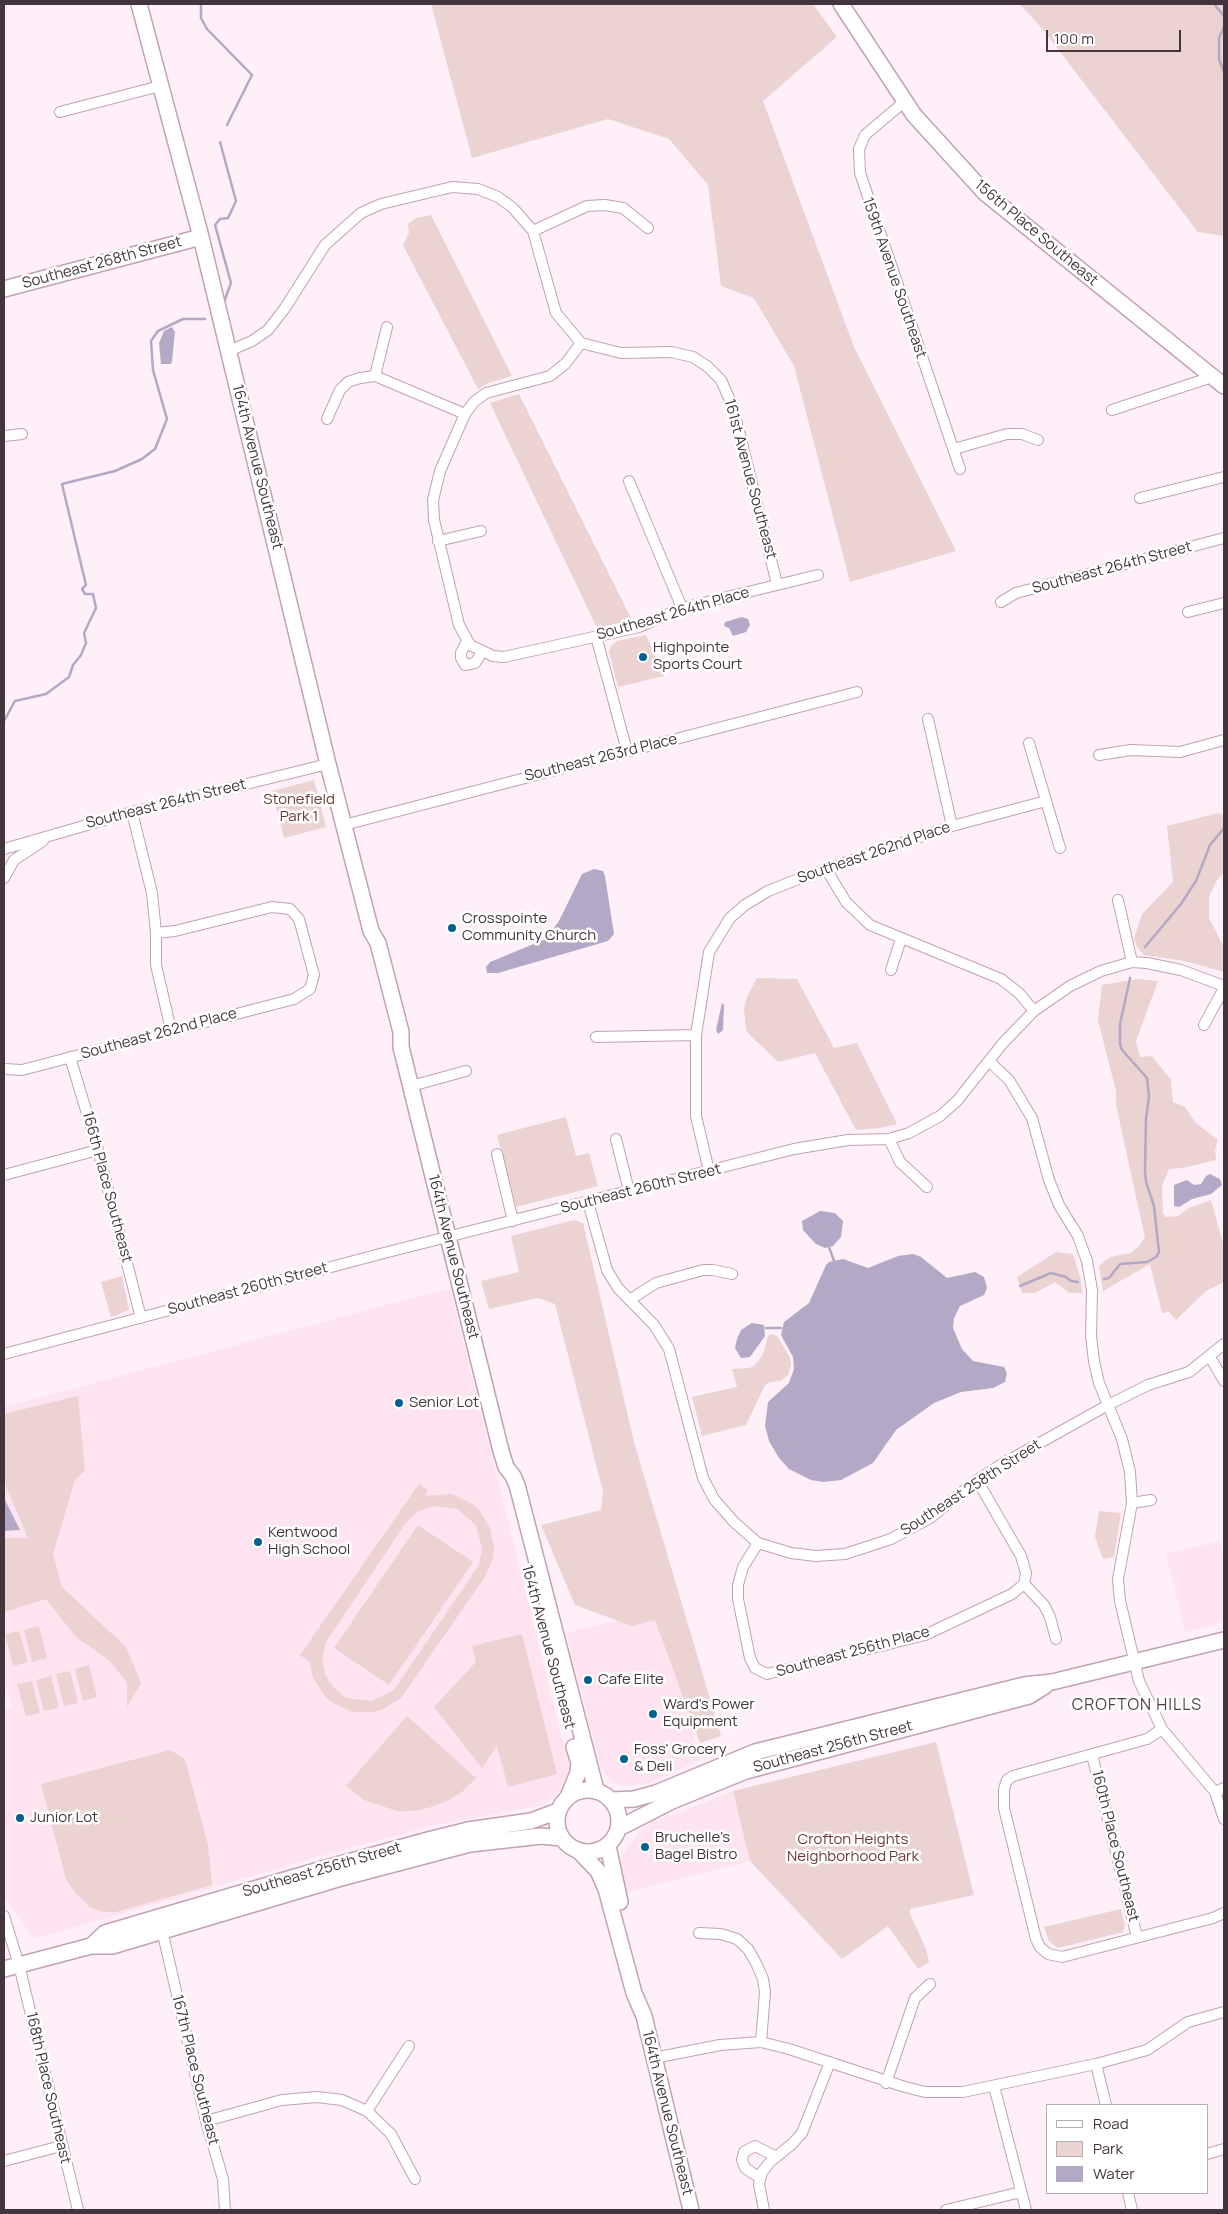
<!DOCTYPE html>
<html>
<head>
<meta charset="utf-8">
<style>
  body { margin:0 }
  #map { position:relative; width:1228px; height:2214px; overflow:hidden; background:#ffeff8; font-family:Manrope,sans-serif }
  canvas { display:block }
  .frame { position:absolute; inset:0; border:5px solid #43353d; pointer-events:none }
  .legend { position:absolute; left:1046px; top:2104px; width:162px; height:90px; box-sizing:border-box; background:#fff; border:1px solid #b4aeb1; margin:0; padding:6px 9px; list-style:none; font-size:15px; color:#43353d }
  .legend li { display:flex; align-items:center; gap:10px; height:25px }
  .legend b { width:25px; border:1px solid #b4aeb1 }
  .scale { position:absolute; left:1046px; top:30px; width:135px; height:22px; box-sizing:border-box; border:2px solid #43353d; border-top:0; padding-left:6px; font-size:15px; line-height:18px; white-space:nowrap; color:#43353d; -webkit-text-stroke:4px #fff; paint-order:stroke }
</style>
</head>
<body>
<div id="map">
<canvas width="1228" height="2214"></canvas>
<div class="frame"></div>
<ul class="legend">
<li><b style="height:6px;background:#fff"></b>Road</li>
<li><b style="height:14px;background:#ead3d0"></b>Park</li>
<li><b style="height:14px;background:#b3a8c5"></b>Water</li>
</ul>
<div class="scale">100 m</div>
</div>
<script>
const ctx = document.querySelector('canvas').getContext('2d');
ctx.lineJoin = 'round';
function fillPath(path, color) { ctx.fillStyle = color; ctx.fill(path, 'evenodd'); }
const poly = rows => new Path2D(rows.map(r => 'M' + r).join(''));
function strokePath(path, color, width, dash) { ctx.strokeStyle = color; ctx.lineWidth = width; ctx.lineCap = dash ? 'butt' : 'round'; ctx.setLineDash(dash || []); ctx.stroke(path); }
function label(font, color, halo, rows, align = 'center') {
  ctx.font = font + ' Manrope,sans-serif'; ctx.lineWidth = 5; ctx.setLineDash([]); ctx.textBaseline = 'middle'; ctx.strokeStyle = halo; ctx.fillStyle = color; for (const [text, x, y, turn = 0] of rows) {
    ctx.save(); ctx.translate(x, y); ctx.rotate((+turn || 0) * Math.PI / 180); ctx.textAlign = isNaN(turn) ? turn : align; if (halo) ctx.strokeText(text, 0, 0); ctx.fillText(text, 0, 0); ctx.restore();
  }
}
fillPath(poly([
  [450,1288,572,1779,544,1805,435,1825,328,1854,34,1939,4,1895,4,1711,12,1708,4,1678,4,1407],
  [1220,1541,1224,1559,1224,1622,1185,1632,1166,1554],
  [662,1609,700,1760,648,1784,621,1786,612,1782,601,1768,566,1633],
  [733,1791,750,1861,626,1892,620,1863,628,1846,641,1830,651,1822,684,1811]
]), '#fee3f1');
fillPath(poly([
  [431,4,813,4,837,37,763,101,854,347,956,551,850,582,794,366,754,298,721,286,708,185,669,139,608,119,472,158],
  [1020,4,1224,4,1224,236,1198,232,1044,31],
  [431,215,512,376,488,383,478,389,403,245,409,233,408,224,416,218],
  [519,394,632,620,597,628,490,403],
  [646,635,664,676,618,687,609,652,611,646,617,641],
  [314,780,326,827,284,838,272,791],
  [1218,813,1224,815,1224,873,1217,880,1209,897,1209,918,1224,947,1224,972,1185,961,1144,955,1137,947,1134,938,1142,914,1173,882,1167,826],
  [757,978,797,979,834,1048,857,1043,897,1124,880,1128,856,1130,815,1053,778,1062,751,1036,746,1030,744,1008,747,997],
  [1137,979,1158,981,1136,1041,1140,1057,1152,1056,1171,1080,1173,1102,1185,1107,1195,1122,1218,1140,1215,1149,1216,1160,1183,1168,1169,1169,1162,1186,1163,1213,1166,1217,1178,1216,1189,1208,1211,1200,1224,1247,1224,1282,1206,1291,1176,1320,1169,1312,1162,1313,1150,1264,1103,1291,1099,1266,1110,1257,1131,1253,1139,1246,1145,1238,1116,1105,1116,1091,1098,1020,1102,985],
  [566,1117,576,1156,589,1153,598,1186,516,1207,497,1135],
  [574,1220,583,1223,634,1442,721,1736,700,1743,655,1620,632,1626,575,1605,541,1525,601,1510,603,1492,555,1304,538,1298,489,1309,481,1281,519,1272,511,1236],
  [1056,1252,1073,1254,1081,1280,1082,1293,1069,1293,1055,1282,1035,1293,1022,1293,1017,1277],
  [122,1276,129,1310,111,1317,101,1282],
  [772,1334,777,1336,790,1358,791,1364,788,1375,781,1381,771,1382,765,1385,746,1425,702,1436,692,1397,737,1387,732,1369,749,1368,754,1366,763,1354,768,1336],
  [78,1396,85,1471,75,1480,53,1554,62,1587,126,1647,141,1683,127,1707,127,1683,110,1661,76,1637,46,1599,4,1612,4,1538,28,1538,4,1482,4,1414],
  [419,1484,428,1490,425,1496,452,1494,471,1503,479,1510,490,1528,494,1548,493,1559,484,1578,401,1698,383,1709,373,1712,352,1712,333,1703,325,1696,313,1678,310,1662,300,1655],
  [433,1506,457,1509,476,1525,482,1549,479,1565,394,1690,372,1701,347,1698,334,1688,325,1674,322,1658,326,1642,405,1524,417,1512],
  [1099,1511,1121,1513,1114,1557,1103,1559,1095,1537],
  [418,1525,473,1562,389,1685,334,1648],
  [39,1626,47,1658,32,1662,24,1630],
  [19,1631,28,1662,13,1666,5,1634],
  [522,1634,557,1774,508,1787,497,1746,482,1768,434,1707,476,1662,472,1646],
  [89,1665,97,1697,83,1701,75,1669],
  [70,1671,78,1703,64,1706,56,1674],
  [51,1676,59,1708,44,1711,36,1680],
  [32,1681,40,1713,26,1716,17,1684],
  [407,1716,476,1778,462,1792,449,1800,432,1807,413,1811,397,1811,364,1800,346,1786],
  [936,1742,974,1895,910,1909,910,1914,926,1949,929,1962,918,1969,888,1926,842,1959,750,1861,733,1791],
  [170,1750,185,1759,208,1845,212,1885,116,1912,103,1912,90,1907,76,1894,66,1879,41,1784],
  [1121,1909,1125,1926,1123,1932,1058,1948,1049,1941,1044,1927]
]), '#ead3d0');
fillPath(poly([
  [172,327,175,332,172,361,171,364,161,364,159,343,164,331],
  [742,617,748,619,750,625,746,632,733,636,729,628,724,626,725,622],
  [594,869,603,871,605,876,614,934,608,941,498,973,487,973,486,967,490,962,546,939,559,921,582,874],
  [722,1003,724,1005,723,1030,718,1034,716,1030],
  [1210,1174,1220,1179,1222,1185,1211,1194,1192,1199,1179,1207,1174,1206,1174,1185,1187,1180,1194,1185,1201,1184,1206,1176],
  [820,1211,835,1213,843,1221,841,1237,833,1246,825,1248,816,1244,803,1230,802,1221],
  [913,1254,921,1257,947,1278,975,1272,984,1277,987,1288,984,1295,960,1306,954,1318,953,1328,962,1349,973,1361,1004,1367,1007,1373,1005,1382,993,1388,961,1392,934,1403,896,1430,873,1463,841,1480,823,1482,811,1480,789,1469,779,1458,769,1441,765,1426,768,1402,789,1383,794,1369,793,1357,781,1335,784,1322,809,1303,826,1265,829,1262,843,1259,868,1268,898,1256],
  [752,1323,764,1325,765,1336,750,1357,741,1358,735,1348,737,1339,741,1330],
  [4,1498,20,1530,4,1531]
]), '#b3a8c5');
strokePath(poly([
  [201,4,201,18,207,29,252,75,227,125],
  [1214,4,1224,16],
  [1224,27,1219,38,1219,59,1224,72],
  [220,142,236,201,228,218,220,219,215,225,231,283,224,302],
  [4,721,15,701,46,694,69,677,73,665,81,655,86,643,84,633,96,608,93,594,85,594,82,589,86,585,62,484,115,471,142,459,155,449,167,419,153,370,151,341,158,331,183,319,205,319],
  [1145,947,1181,904,1196,881,1210,845,1224,828],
  [829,1247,834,1261],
  [1104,1279,1109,1278,1120,1264,1147,1262,1156,1257,1159,1252,1154,1206,1146,1182,1145,1170,1146,1119,1149,1096,1147,1078,1122,1050,1120,1044,1120,1024,1130,978],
  [1020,1286,1051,1273,1066,1277,1071,1281,1078,1282],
  [766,1328,781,1328]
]), '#b3a8c5', 2.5);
const street = poly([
  [904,102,865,135,859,149,860,173,960,469],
  [60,112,160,86],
  [533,231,587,206,605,205,623,208,648,228],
  [581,343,566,363,550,376,486,393,474,402,465,414,440,471,433,500,434,520,459,625,470,645,493,656,504,657,639,627,682,608,818,575],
  [229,351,252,341,268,330,285,308,325,245,361,213,381,204,452,187,478,189,498,197,513,208,533,231,556,313,581,343,621,353,671,352,693,357,708,367,721,380,733,407,777,584],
  [375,376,387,327],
  [1112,410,1212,377],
  [327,419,340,390,348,382,360,378,375,376,465,414],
  [4,436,22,434],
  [954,449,1007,434,1022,434,1038,440],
  [629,481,682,608],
  [1140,498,1224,477],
  [438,541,481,531],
  [1001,602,1016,593,1224,538],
  [1188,612,1224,603],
  [596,636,627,751],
  [467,641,461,653,461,658,465,665,475,663,482,652],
  [928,719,952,826],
  [1029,743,1060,848],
  [1099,755,1131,750,1180,752,1224,740],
  [132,812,152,893,156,933,156,965,171,1030],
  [344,825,857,692],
  [4,849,132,812,328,764],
  [826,869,846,902,870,925,1001,979,1019,993,1034,1011],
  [4,878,14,860,43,841],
  [1118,900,1132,962],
  [891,970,901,939],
  [1204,1025,1224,988],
  [596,1037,696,1035],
  [70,1057,98,1150,141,1318],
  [989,1061,1009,1080,1032,1118,1049,1180,1059,1205,1078,1236,1087,1261,1092,1290,1091,1336,1094,1361,1099,1383,1122,1439,1130,1472,1132,1503,1118,1579,1120,1601,1139,1681,1162,1729,1215,1792,1224,1819],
  [4,1069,22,1070,294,999,310,989,314,975,299,919,290,909,272,907,175,931,156,933],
  [411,1086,466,1071],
  [616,1139,629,1191],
  [889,1139,900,1162,927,1187],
  [497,1154,513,1221],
  [709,1171,696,1116,696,1035,709,952,730,918,745,905,768,891,801,878,952,826,1046,801],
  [4,1175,98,1150],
  [588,1202,607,1270,618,1288,654,1325,669,1349,703,1478,714,1499,734,1522,758,1543,791,1553,816,1556,845,1554,891,1539,930,1518,977,1480,1002,1464,1108,1405,1148,1385,1189,1372,1224,1344],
  [631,1299,656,1283,703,1270,713,1270,732,1274],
  [4,1354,380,1254,794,1149,848,1140,889,1139,909,1133,940,1116,957,1101,1003,1043,1034,1011,1070,986,1101,971,1132,962,1147,963,1181,970,1224,986],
  [1210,1357,1224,1381],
  [977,1480,1021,1556,1026,1573,1024,1584,1044,1605,1050,1617,1056,1639],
  [1132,1503,1151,1500],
  [758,1543,743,1567,738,1585,738,1599,750,1658,755,1668,767,1674,925,1635,1012,1594,1024,1584],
  [1162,1729,1147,1739,1013,1776,1007,1780,1004,1789,1004,1808,1036,1939,1040,1947,1048,1954,1062,1957,1213,1918,1224,1913],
  [1092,1755,1137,1937],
  [1215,1792,1224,1788],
  [4,1916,19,1965,78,2210],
  [162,1930,206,2121,223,2179,225,2210],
  [699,1933,721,1934,737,1939,748,1949,757,1965,763,1979,765,1992,761,2042],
  [654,2058,720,2045,761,2042,789,2049,905,2087,925,2092,963,2092,1096,2064,1147,2050,1188,2022,1224,2012],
  [1096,2064,1106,2105],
  [886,2083,915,1998,930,1984],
  [994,2086,1026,2210],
  [367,2111,409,2046],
  [206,2121,282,2100,317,2097,342,2100,367,2111,391,2134,415,2179],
  [1207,2154,1224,2149],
  [4,2161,61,2146],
  [760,2178,745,2168,742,2160,744,2152,755,2146,775,2156],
  [1128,2193,1132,2210],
  [764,2210,759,2184,762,2172,771,2161,792,2144,802,2133,830,2062],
  [946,2210,1021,2192]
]);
const secondary = poly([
  [139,4,201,237,328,764,371,931,378,943,401,1032,401,1047,501,1451,506,1467,513,1476,517,1485,596,1790],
  [841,4,914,115,985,193,1224,386],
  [4,289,201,237],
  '557 1821a31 31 0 1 1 62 0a31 31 0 1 1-62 0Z',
  [568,1797,578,1773,579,1763,574,1747],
  [612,1800,634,1799,656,1793,755,1752,1024,1685,1052,1682,1224,1640],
  [619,1828,672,1801,746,1771,1029,1696,1045,1686],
  [608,1846,620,1902],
  [579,1851,598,1871,606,1889,634,1993,644,2016,691,2210],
  [91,1946,105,1933,319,1870,428,1840,468,1830,531,1821,558,1811],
  [4,1969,91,1946,112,1946,341,1878,470,1844,541,1836,562,1838]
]);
strokePath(street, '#c3a0b3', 12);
strokePath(secondary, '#c3a0b3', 18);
strokePath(street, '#fff', 10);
strokePath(secondary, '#fff', 15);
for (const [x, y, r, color] of [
  [643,657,5,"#006190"],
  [452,928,5,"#006190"],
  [399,1403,5,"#006190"],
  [258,1542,5,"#006190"],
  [588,1680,5,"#006190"],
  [653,1714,5,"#006190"],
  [624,1759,5,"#006190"],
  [20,1818,5,"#006190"],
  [645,1847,5,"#006190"]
]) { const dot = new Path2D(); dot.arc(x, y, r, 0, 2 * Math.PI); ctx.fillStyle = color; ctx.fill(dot); strokePath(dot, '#fff', 2); }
label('15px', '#43353d', '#fff', [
  ["156th Place Southeast",1036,233,40],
  ["Southeast 268th Street",102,263,-15],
  ["159th Avenue Southeast",894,278,71],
  ["164th Avenue Southeast",257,467,76],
  ["161st Avenue Southeast",750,479,75],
  ["Southeast 264th Street",1112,568,-15],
  ["Southeast 264th Place",673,614,-16],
  ["Southeast 263rd Place",601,758,-14],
  ["Southeast 264th Street",166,804,-14],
  ["Southeast 262nd Place",874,853,-19],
  ["Southeast 262nd Place",159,1034,-15],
  ["166th Place Southeast",107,1187,75],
  ["Southeast 260th Street",641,1189,-14],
  ["164th Avenue Southeast",453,1257,76],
  ["Southeast 260th Street",248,1289,-15],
  ["Southeast 258th Street",971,1488,-33],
  ["164th Avenue Southeast",548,1647,75],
  ["Southeast 256th Place",853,1652,-15],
  ["Southeast 256th Street",833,1747,-15],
  ["160th Place Southeast",1115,1846,76],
  ["Southeast 256th Street",322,1870,-16],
  ["167th Place Southeast",195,2070,76],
  ["168th Place Southeast",48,2088,77],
  ["164th Avenue Southeast",667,2113,76]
]);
label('15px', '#43353d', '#fff', [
  ["Highpointe",653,648],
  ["Sports Court",653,665],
  ["Crosspointe",462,919],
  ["Community Church",462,936],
  ["Senior Lot",409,1403],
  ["Kentwood",268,1533],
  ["High School",268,1550],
  ["Cafe Elite",598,1680],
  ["Ward's Power",663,1705],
  ["Equipment",663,1722],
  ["Foss' Grocery",634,1750],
  ["& Deli",634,1767],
  ["Junior Lot",30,1818],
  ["Bruchelle's",655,1838],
  ["Bagel Bistro",655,1855]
], 'left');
label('15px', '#6c3935', '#fff', [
  ["Stonefield",299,800],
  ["Park 1",299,817],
  ["Crofton Heights",853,1840],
  ["Neighborhood Park",853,1857]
]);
ctx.letterSpacing = '1px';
label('16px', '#593b4c', '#fff', [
  ["CROFTON HILLS",1137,1706]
]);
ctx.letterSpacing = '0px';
</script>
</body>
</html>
